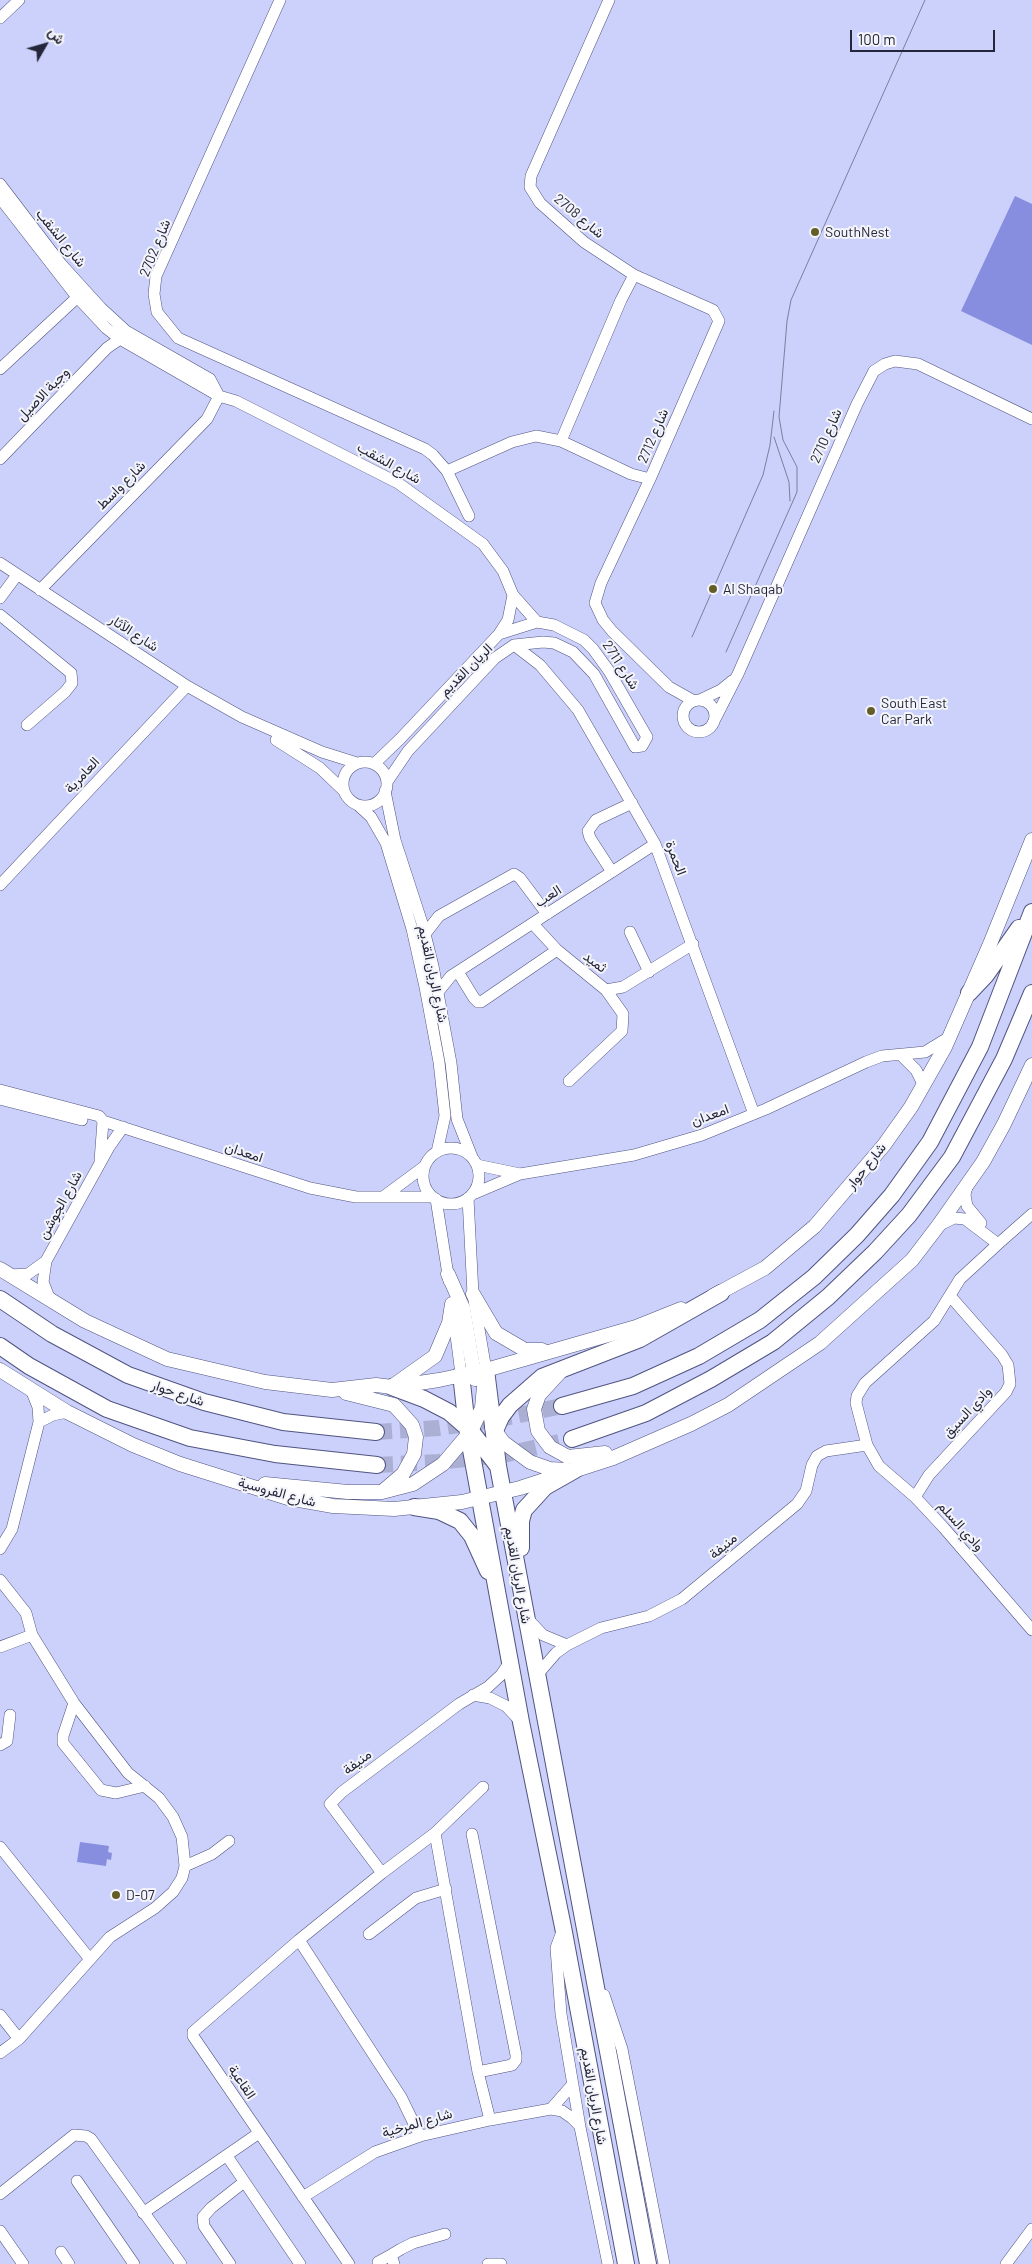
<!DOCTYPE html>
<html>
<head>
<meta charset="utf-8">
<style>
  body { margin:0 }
  #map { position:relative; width:1032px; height:2264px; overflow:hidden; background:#ccd1fb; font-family:Barlow,Vazirmatn,sans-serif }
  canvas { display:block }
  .north { position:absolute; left:20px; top:20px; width:50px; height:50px; -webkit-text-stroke:4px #f4f5fa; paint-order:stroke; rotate:52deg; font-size:14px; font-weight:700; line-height:20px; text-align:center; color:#25263a }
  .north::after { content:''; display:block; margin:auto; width:18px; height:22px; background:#25263a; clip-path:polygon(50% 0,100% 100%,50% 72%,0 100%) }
  .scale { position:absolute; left:850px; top:30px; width:145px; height:22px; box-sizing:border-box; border:2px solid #25263a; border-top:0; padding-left:6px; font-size:15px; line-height:18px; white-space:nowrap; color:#25263a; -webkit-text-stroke:4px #f4f5fa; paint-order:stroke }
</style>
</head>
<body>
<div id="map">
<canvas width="1032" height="2264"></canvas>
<div class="north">ش</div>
<div class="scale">100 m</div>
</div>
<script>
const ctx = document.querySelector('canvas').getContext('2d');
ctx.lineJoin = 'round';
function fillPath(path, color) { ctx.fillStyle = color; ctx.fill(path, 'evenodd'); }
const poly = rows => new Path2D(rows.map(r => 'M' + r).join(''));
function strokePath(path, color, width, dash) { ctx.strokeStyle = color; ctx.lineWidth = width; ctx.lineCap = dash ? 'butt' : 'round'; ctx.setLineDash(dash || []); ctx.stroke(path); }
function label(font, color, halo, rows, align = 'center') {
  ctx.font = font + ' Barlow,Vazirmatn,sans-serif'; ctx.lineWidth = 4; ctx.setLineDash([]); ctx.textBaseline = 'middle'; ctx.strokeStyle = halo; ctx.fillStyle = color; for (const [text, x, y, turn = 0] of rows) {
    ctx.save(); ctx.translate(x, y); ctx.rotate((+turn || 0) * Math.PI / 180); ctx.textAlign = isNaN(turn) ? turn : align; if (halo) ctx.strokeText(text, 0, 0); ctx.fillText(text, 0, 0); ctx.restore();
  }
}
fillPath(poly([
  [1015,196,1032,204,1032,345,961,311],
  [80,1842,109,1846,108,1852,112,1853,111,1860,107,1859,106,1866,77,1862]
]), '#888edf');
strokePath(poly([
  [376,1432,438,1428,500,1419,562,1406],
  [377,1465,439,1462,508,1454,572,1439]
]), '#abafd4', 16, [16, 8]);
const minor = poly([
  [280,0,156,276,154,294,157,312,178,338,425,449,433,455,447,471,469,516],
  [0,18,19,0],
  [0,184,61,264,101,308,126,331,210,379,219,396],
  [0,198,77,297,106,328,120,339,219,396,236,401,398,483,483,544,503,571,513,595,508,620,499,634],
  [0,369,83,292],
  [561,441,621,300,634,275],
  [0,459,107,348,120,339],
  [447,471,512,442,536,436,561,441,631,474,650,479,719,321,713,310,634,275,584,242,540,203,530,187,531,176,609,0],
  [650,479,601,583,595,603,603,620,612,631,669,687,694,701],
  [0,563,187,686,242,717,322,752,357,763],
  [40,590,207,419,219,396],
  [513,595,537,622],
  [0,598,17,575],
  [0,615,71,673,72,683,65,692,27,725],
  [514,645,540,665,578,710,655,844,754,1114],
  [700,700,721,690,732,681],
  '683 716a16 16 0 1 1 32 0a16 16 0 1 1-32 0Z',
  [713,723,738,674,857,404,874,371,885,364,895,361,918,364,1032,419],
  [276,740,320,768,344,791],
  '343 784a22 22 0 1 1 44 0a22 22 0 1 1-44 0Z',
  [374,764,400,739,499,634,537,622,554,625,584,640,593,649,609,671,647,737,642,746,635,747,594,674,573,652,554,643,543,642,514,645,495,658,408,751,387,782],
  [385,791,395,840,423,926,433,966,451,1063,457,1119,472,1157],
  [358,805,371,817,386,843,412,929,425,987,439,1062,445,1116,437,1152],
  [612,872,590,838,588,831,596,820,632,803],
  [0,885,187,686],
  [533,924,557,950,606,990,623,987,693,944],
  [630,932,649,972],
  [425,934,439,916,514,874,520,878,547,914],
  [458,972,474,998,478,1002,481,1002,557,950],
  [438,992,451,976,655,844],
  [902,1056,916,1070,923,1084],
  [569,1081,622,1031,623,1014,606,990],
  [0,1090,99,1116,103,1121,310,1188,356,1197,433,1197],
  [0,1099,82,1120],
  '423 1176a28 28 0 1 1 56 0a28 28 0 1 1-56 0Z',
  [100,1161,103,1121],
  [477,1165,520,1174],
  [967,1186,965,1195,967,1206,981,1223],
  [473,1194,520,1174,634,1155,702,1135,766,1109,866,1062,882,1056,925,1052,948,1038],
  [383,1197,425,1166],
  [468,1198,473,1294,486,1370],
  [436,1199,449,1281],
  [938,1226,954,1218,965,1219,998,1244,1032,1214],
  [998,1244,960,1279,934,1321,865,1383,857,1396,856,1403,867,1445,879,1466,915,1497,944,1528,1032,1630],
  [10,1275,28,1274,46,1261],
  [50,1300,43,1282,46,1261,109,1147,123,1127],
  [453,1312,461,1374],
  [39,1422,53,1415,67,1412],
  [915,1497,929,1475,1006,1392,1010,1384,1008,1365,1002,1355,951,1297],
  [0,1549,12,1529,39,1422,38,1407,32,1392],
  [0,1580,26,1613,32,1635,74,1703,128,1773,159,1798,173,1817,182,1837,185,1866],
  [528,1619,543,1635,567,1645],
  [0,1647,32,1635],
  [537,1675,556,1653,567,1645,601,1628,649,1616,682,1599,797,1504,806,1491,812,1465,817,1456,826,1451,867,1445],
  [473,1695,490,1698,506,1706,520,1721],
  [74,1703,63,1736,63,1743,101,1790,116,1793,145,1786],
  [0,1745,7,1741,10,1715],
  [435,1833,478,2072,490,2120],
  [472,1834,516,2055,516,2060,512,2065,478,2072],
  [0,1847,89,1958],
  [382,1873,330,1804,342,1792,459,1704,488,1687,501,1675,511,1660],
  [563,1929,556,1948,561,2014,580,2127,608,2264],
  [369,1934,416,1898,446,1889],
  [299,1940,401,2097,420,2136],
  [604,1995,622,2049,664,2264],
  [0,2015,19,2039],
  [0,2053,19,2039,110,1937,155,1908,173,1892,182,1878,185,1866,212,1854,229,1841],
  [551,2109,573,2084],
  [227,2156,300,2264],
  [77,2181,134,2264],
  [0,2194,74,2135,86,2136,91,2139,181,2264],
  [303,2197,375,2152,420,2136,490,2120,551,2109,562,2111,572,2118,580,2126],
  [143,2213,259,2133],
  [0,2231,23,2264],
  [61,2252,69,2264],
  [378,2262,391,2255],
  [230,2264,204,2226,203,2217,211,2208,244,2182],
  [349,2264,193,2036,193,2032,299,1940,382,1873,435,1833,483,1787],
  [394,2264,391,2255,401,2249,413,2243,445,2234],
  [488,2264,501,2264],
  [1006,2264,1032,2229]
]);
const major = poly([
  [0,1269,85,1321,167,1359,265,1382,332,1390,376,1385,392,1387,439,1380,486,1370,636,1327,681,1309],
  [448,1274,463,1308,475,1379],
  [473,1294,496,1333,525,1350,542,1350],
  [713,1296,765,1268,815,1226,884,1145,911,1107,945,1047,990,944,1032,840],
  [0,1370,67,1412,133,1445,180,1464,288,1498,333,1506,394,1509,462,1502,520,1488,613,1458,691,1424,728,1405,820,1343,912,1260,938,1226,983,1162,1004,1124,1032,1065],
  [561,1371,539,1395,534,1409,538,1431,550,1447,568,1457,605,1453],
  [394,1385,435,1356,449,1323,452,1304],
  [346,1393,394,1405,412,1425,416,1437,414,1454,403,1474,383,1491],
  [492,1427,503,1442,530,1462,550,1469,567,1470],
  [265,1484,348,1492,382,1492,413,1484,443,1464,471,1431,482,1408,484,1386]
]);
const highway = poly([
  [969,993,986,975,1019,928],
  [0,1299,52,1334,128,1375,204,1402,283,1422,376,1432],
  [0,1346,29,1366,107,1409,190,1438,275,1454,377,1465],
  [486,1370,498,1466,648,2264],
  [461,1374,467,1428,521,1722,563,1927,626,2264],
  [392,1387,424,1399,449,1412,471,1431,497,1465],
  [562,1406,633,1386,699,1356,760,1320,814,1277,857,1235,892,1195,930,1142,980,1047,1032,912],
  [494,1433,501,1417,510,1405,542,1377,640,1339,721,1293],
  [572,1439,646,1413,711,1379,773,1342,828,1297,875,1252,909,1215,952,1157,1004,1059,1032,993],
  [414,1507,439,1511,460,1521,472,1536,488,1571],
  [521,1548,521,1521,524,1510,545,1487,575,1470]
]);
strokePath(minor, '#505481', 12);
strokePath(major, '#505481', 15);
strokePath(highway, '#505481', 18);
strokePath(minor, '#fff', 11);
strokePath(major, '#fff', 14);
strokePath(highway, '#fff', 16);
strokePath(poly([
  [774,437,789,482,790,501],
  [692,637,763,475,770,445,774,411],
  [726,652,797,492,797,467,783,440,779,417,787,321,791,300,925,0]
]), '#7b7e9d', 1);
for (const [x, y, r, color] of [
  [815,232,5,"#655d29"],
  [713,589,5,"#655d29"],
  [871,711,5,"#655d29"],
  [116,1895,5,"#655d29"]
]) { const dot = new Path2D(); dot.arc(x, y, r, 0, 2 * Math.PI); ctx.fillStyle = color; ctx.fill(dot); strokePath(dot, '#f4f5fa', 2); }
label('14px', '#25263a', '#f4f5fa', [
  ["شارع 2708",579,216,40],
  ["شارع الشقب",61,238,51],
  ["شارع 2702",155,248,-68],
  ["وجبة الاصيل",43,394,-46],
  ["شارع 2712",653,436,-67],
  ["شارع 2710",826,436,-66],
  ["شارع الشقب",389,463,29],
  ["شارع واسط",121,485,-45],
  ["شارع الآثار",134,633,33],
  ["شارع 2711",621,665,57],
  ["الريان القديم",466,670,-45],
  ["العامرية",82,775,-47],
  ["الحمرة",676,858,69],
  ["العب",548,896,-33],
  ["ثميد",595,962,37],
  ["شارع الريان القديم",433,974,78],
  ["امعدان",710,1115,-20],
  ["امعدان",244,1152,18],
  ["شارع حوار",866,1166,-51],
  ["شارع الجوشن",60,1205,-61],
  ["شارع حوار",178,1393,19],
  ["وادي السيق",967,1412,-47],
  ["شارع الفروسية",277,1492,15],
  ["وادي السلم",961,1526,48],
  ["منيفة",723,1546,-40],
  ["شارع الريان القديم",518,1575,80],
  ["منيفة",357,1762,-37],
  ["القاعية",242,2082,56],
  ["شارع الريان القديم",594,2096,80],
  ["شارع المرخية",417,2123,-16]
]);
label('14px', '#25263a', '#f4f5fa', [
  ["SouthNest",825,232],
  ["Al Shaqab",723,589],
  ["South East",881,703],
  ["Car Park",881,719],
  ["D-07",126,1895]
], 'left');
</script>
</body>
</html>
